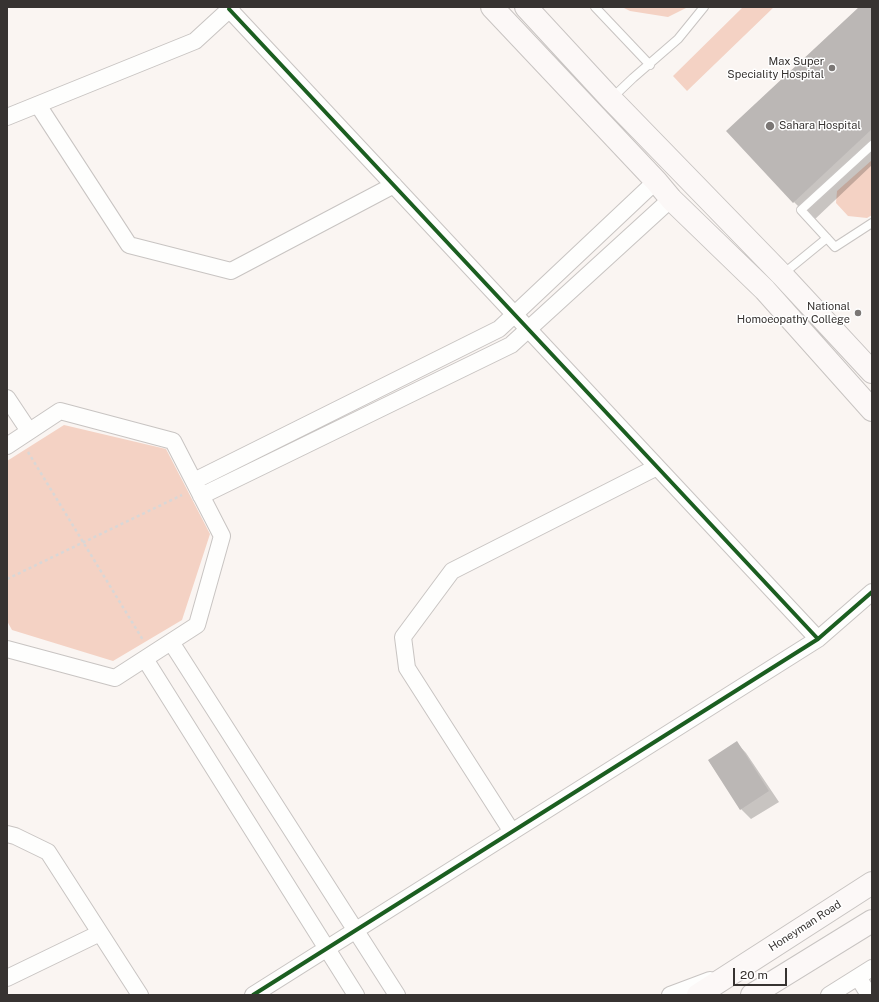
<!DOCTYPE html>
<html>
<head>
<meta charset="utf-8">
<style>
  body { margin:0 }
  #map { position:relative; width:879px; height:1002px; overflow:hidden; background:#faf5f2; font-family:"Public Sans",sans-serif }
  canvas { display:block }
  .frame { position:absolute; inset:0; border:8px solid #373331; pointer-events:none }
  .scale { position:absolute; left:733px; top:968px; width:54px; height:18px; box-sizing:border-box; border:2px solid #373331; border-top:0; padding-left:5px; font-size:12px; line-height:14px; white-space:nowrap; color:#373331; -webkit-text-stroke:3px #fff; paint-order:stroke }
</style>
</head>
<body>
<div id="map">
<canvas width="879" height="1002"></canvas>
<div class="frame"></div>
<div class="scale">20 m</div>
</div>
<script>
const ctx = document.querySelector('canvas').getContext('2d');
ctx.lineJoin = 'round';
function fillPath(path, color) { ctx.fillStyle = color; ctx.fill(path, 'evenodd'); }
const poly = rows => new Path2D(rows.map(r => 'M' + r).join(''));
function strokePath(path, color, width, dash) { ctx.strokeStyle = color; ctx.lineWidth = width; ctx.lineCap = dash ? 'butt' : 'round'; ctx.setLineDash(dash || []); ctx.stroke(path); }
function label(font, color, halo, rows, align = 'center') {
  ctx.font = font + ' "Public Sans",sans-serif'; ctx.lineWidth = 3; ctx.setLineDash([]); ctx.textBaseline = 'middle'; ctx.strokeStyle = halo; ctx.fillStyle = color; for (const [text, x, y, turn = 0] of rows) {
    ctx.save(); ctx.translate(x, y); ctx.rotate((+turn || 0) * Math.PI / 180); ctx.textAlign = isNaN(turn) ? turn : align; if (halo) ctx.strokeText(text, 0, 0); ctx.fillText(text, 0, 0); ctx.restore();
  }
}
fillPath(poly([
  [622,7,688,7,668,17,630,11],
  [743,7,774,7,687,91,673,76],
  [872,160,872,215,867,218,848,216,836,203,837,191],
  [64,425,166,449,210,534,182,620,113,661,12,630,7,621,7,461]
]), '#f4d2c4');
fillPath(poly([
  [860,7,872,7,872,165,813,221,794,202],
  [737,743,746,753,779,802,751,819,741,809,709,761]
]), '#0003');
fillPath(poly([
  [859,7,872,7,872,129,793,203,726,131],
  [737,741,769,791,740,810,708,760]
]), '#bbb7b5');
const lane = poly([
  [595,7,650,65],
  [612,98,633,78,678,39,704,7],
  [872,145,801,210,835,247,872,223],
  [783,274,827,238]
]);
const street = poly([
  [229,9,818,639],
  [38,105,129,245,231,271,394,185],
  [7,117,195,41,232,7],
  [7,398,29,431],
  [7,446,60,411,173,441,222,536,197,625,115,678,7,649],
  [194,481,499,329,656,181],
  [201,496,511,345,671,199],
  [171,642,397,995],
  [145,659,356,995],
  [512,832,407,668,403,637,452,571,657,467],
  [7,834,15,836,48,852,140,995],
  [858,977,869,995],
  [7,978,100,933],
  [253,995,818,639,872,592],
  [670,995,710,980],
  [829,995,872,968]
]);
const secondary = poly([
  [492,7,656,181,671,199,765,290,872,410],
  [526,7,611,99,782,275,872,372],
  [698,995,872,883],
  [752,995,872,921]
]);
strokePath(lane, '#c8c4c2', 10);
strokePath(street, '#c8c4c2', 18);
strokePath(secondary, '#c8c4c2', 24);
strokePath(poly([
  [28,452,143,640],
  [7,579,182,495]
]), '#d9d7d6', 2.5, [3, 3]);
strokePath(lane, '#fefefd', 8);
strokePath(street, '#fefefd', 16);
strokePath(secondary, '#fcf8f7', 22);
strokePath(poly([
  [229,9,818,639],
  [253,995,818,639,872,592]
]), '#1b5e20', 4);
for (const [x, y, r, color] of [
  [832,68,4,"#7b7775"],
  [770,126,5,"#7b7775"],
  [858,313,4,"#7b7775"]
]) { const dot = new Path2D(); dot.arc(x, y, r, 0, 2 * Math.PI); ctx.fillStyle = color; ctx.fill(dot); strokePath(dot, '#fff', 1.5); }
label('11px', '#373331', '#fff', [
  ["Max Super",824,62],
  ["Speciality Hospital",824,75],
  ["Sahara Hospital",779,126,"left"],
  ["National",850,307],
  ["Homoeopathy College",850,320]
], 'right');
label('11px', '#373331', '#fff', [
  ["Honeyman Road",805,926,-33]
]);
</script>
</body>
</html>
